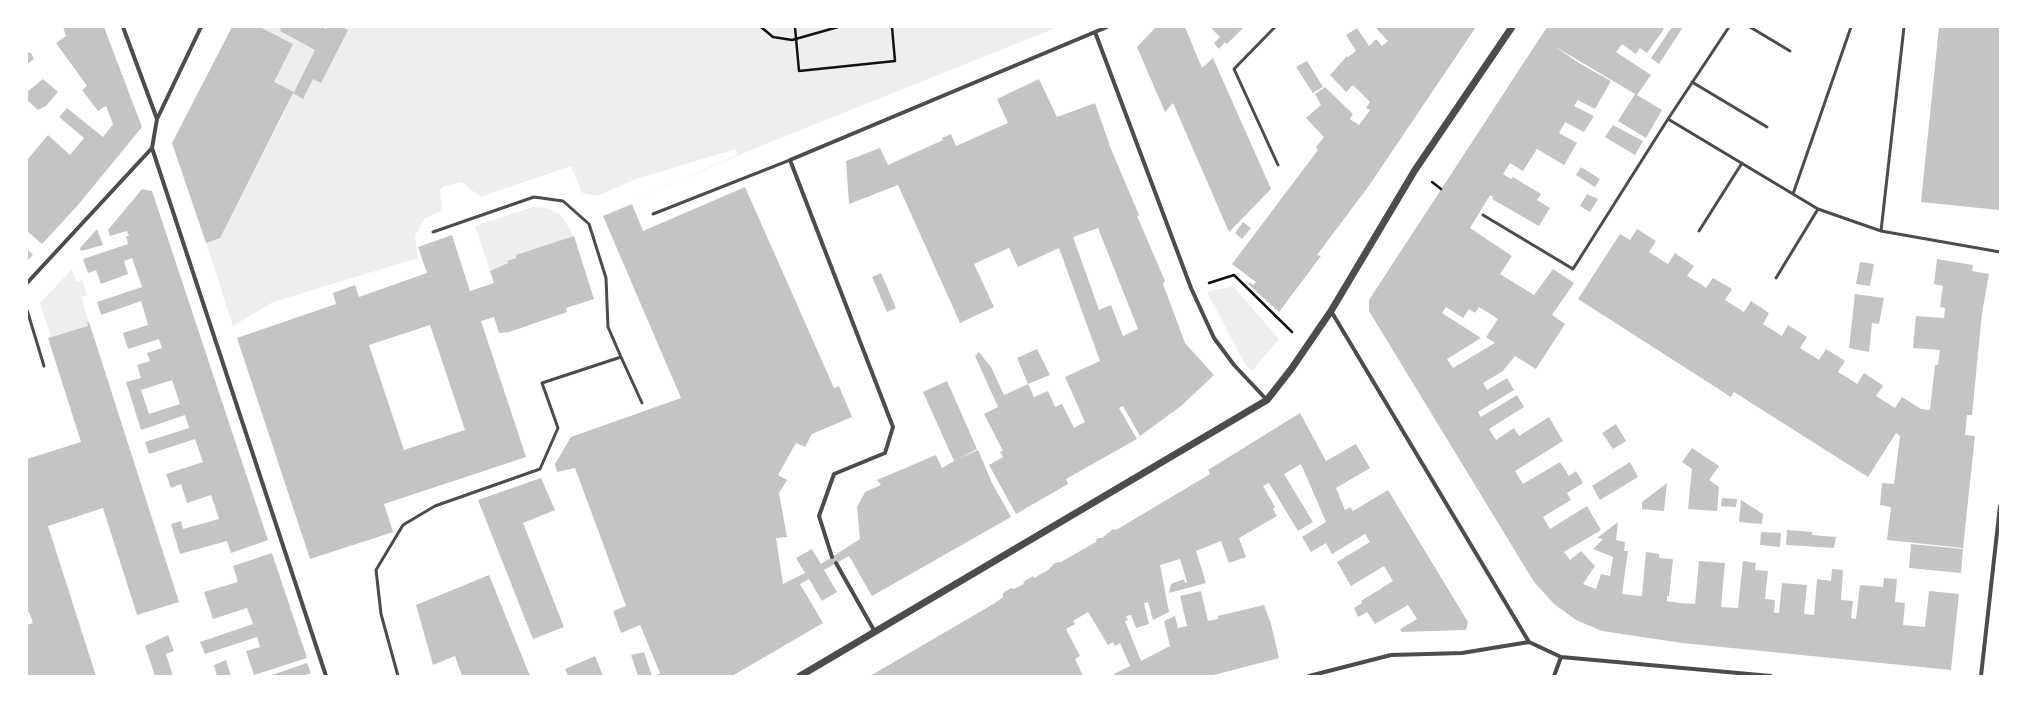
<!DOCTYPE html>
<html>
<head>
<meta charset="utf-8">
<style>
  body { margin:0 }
  #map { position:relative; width:2027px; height:703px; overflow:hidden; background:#fff; font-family:"Archivo Narrow",sans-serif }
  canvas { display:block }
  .frame { position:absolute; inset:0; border:28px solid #fff; pointer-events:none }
</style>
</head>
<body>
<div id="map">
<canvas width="2027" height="703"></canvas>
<div class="frame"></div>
</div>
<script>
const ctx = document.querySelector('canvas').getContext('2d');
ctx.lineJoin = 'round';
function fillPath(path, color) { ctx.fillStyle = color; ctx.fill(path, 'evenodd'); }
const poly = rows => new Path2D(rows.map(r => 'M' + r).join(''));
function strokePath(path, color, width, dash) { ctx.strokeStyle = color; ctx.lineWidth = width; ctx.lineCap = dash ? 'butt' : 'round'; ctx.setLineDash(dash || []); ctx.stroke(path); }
fillPath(poly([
  [260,27,282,27,280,31,315,50,293,93,296,95,332,27,1058,27,763,145,632,201,737,155,736,149,636,179,597,196,582,193,571,166,480,197,462,182,442,187,440,190,442,211,425,218,415,236,418,258,273,302,233,326,206,243,218,239,285,111,265,100,293,44],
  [533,207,547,208,561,215,574,236,516,255,516,258,507,261,508,263,490,271,475,226],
  [72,269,76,282,82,280,87,295,81,297,89,322,87,323,88,326,51,337,40,303],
  [1233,286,1279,339,1252,371,1245,364,1207,292]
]), '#eee');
fillPath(poly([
  [63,27,104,27,142,127,78,205,42,244,27,231,27,160,48,135,70,155,84,138,59,117,67,108,103,137,113,124,106,106,98,111,82,90,87,86,56,43,66,36],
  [232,27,260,27,293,44,274,82,294,92,315,50,280,31,282,27,322,27,326,29,327,27,342,27,348,30,321,83,313,79,303,99,293,93,220,238,206,243,172,143],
  [1156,27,1185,27,1202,68,1213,58,1271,189,1229,232,1173,103,1165,112,1137,47],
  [1210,27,1244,27,1227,44,1225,42,1219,49,1214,43,1220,37],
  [1375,27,1476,27,1368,187,1317,255,1321,256,1279,312,1248,284,1250,282,1253,285,1256,282,1232,264,1318,150,1316,147,1324,137,1306,118,1321,105,1315,94,1325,87,1353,114,1350,119,1359,125,1370,110,1366,108,1370,102,1353,85,1346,92,1330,75,1347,56,1348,57,1356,51,1346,35,1357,28,1369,46,1376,39,1382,46,1388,41],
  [1547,27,1661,27,1664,29,1647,53,1640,48,1636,54,1622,44,1616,52,1651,75,1637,95,1662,110,1646,138,1618,121,1635,94,1554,46,1579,63,1611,81,1595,109,1578,100,1574,106,1594,116,1584,132,1565,122,1559,133,1577,143,1564,165,1537,149,1523,171,1510,163,1503,174,1511,179,1513,177,1541,194,1537,200,1550,208,1539,226,1492,199,1493,197,1490,195,1470,228,1512,256,1500,274,1534,295,1553,269,1574,283,1552,315,1565,324,1536,369,1515,356,1503,371,1483,383,1487,390,1507,378,1514,390,1478,412,1481,417,1517,395,1524,407,1489,429,1496,440,1514,428,1519,436,1549,417,1563,441,1515,471,1523,484,1560,462,1569,476,1576,471,1583,483,1567,493,1571,500,1543,517,1550,529,1587,506,1601,530,1564,552,1570,560,1581,551,1595,566,1583,584,1596,589,1601,574,1610,576,1613,557,1593,549,1603,539,1597,538,1618,522,1616,540,1625,542,1624,551,1628,551,1622,594,1642,596,1646,552,1659,554,1659,558,1673,559,1669,596,1667,596,1667,601,1680,603,1695,604,1699,561,1725,563,1721,607,1738,608,1743,561,1756,563,1755,570,1768,571,1765,599,1775,600,1774,613,1779,613,1782,583,1807,585,1804,614,1814,615,1817,579,1831,581,1832,569,1843,570,1841,600,1853,601,1851,618,1856,619,1860,585,1883,587,1884,578,1897,579,1895,602,1905,603,1903,625,1925,627,1929,591,1959,594,1951,670,1682,643,1602,631,1576,620,1554,604,1534,582,1369,311,1369,300],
  [1446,307,1463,318,1469,309,1475,313,1479,307,1498,319,1486,337,1495,343,1453,368,1447,359,1481,338,1442,313],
  [1672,27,1683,27,1659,64,1651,58],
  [1939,27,2000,27,1999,210,1921,202],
  [27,52,31,53,34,59,27,64],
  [1307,61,1323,87,1313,93,1296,67],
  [43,79,58,92,46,106,38,110,27,100,27,92],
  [1039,79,1057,117,1095,103,1111,149,1139,215,1137,216,1165,281,1163,284,1185,343,1214,375,1181,406,1140,436,1123,406,1119,408,1137,439,1066,479,1068,484,1016,514,989,465,1003,457,1000,452,1003,451,984,414,998,407,975,356,979,352,991,367,1004,395,1028,384,1017,358,1037,349,1050,375,1028,384,1034,397,1048,391,1055,407,1062,404,1074,428,1085,422,1065,377,1100,361,1059,248,1018,267,1009,248,974,264,994,307,960,323,898,185,849,204,846,161,880,148,888,165,943,140,942,138,951,134,956,146,1008,123,997,99],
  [1098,228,1138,329,1123,336,1111,305,1099,310,1073,237],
  [1613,125,1643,141,1635,155,1605,137],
  [1581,167,1600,179,1595,187,1576,175],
  [745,187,834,388,839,386,852,417,812,434,805,447,796,443,778,475,787,480,779,493,787,537,776,538,783,584,805,573,796,558,812,549,821,564,860,539,857,507,865,492,881,485,877,480,936,455,942,468,954,461,923,392,947,381,977,449,958,459,978,450,992,483,1011,517,872,596,849,556,824,570,837,592,822,601,809,579,800,584,823,623,732,676,655,676,660,673,640,625,621,633,613,611,626,606,575,468,557,472,555,464,571,437,681,398,603,216,632,204,643,231],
  [142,189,152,191,268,540,231,553,227,541,180,554,171,524,181,521,183,529,219,519,211,495,187,503,181,484,171,488,166,474,203,462,195,439,149,454,145,442,189,428,185,415,141,430,126,382,141,378,137,365,150,361,147,353,162,348,159,339,128,349,123,333,148,325,141,301,101,315,97,302,142,287,132,258,124,261,128,274,101,284,96,270,88,273,83,259,128,244,126,236,129,236,127,231,110,236,108,230],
  [172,380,180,404,149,414,141,390],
  [1587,194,1598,199,1590,212,1580,206],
  [1243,222,1251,228,1242,239,1235,233],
  [97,229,103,245,81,251,80,248],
  [1637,229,1656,241,1649,252,1660,259,1668,264,1675,253,1694,266,1687,276,1699,283,1706,288,1713,278,1732,289,1725,300,1744,312,1751,301,1769,313,1763,324,1782,336,1788,325,1807,337,1800,348,1816,358,1819,360,1826,349,1845,361,1838,372,1848,378,1857,384,1864,373,1881,384,1883,386,1876,396,1895,408,1902,397,1921,409,1930,410,1935,365,1938,365,1940,350,1913,348,1916,316,1944,318,1945,308,1940,307,1943,286,1934,284,1937,259,1973,265,1972,271,1989,274,1982,313,1972,415,1967,415,1965,435,1975,436,1963,548,1887,540,1891,507,1880,505,1882,483,1894,484,1900,436,1896,433,1868,477,1734,392,1731,397,1578,299,1620,234,1630,240],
  [452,235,470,291,494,283,490,271,508,263,507,261,516,258,516,255,574,236,594,299,566,308,567,312,509,332,499,333,494,317,481,321,526,457,384,504,393,532,310,559,237,338,336,304,333,293,355,285,359,297,427,273,418,247],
  [430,325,465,430,404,450,369,345],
  [27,249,33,255,27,261],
  [1860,262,1874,264,1870,286,1856,284],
  [881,273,896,308,887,312,872,277],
  [1855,294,1884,298,1879,324,1872,323,1869,352,1849,348],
  [87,322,89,322,179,602,137,615,103,508,48,526,96,676,27,676,27,625,33,623,29,612,27,613,27,459,81,442,48,338,88,326],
  [1300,413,1326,461,1356,444,1370,468,1336,488,1345,510,1350,507,1353,511,1388,490,1468,622,1466,630,1402,632,1400,629,1417,619,1408,605,1375,624,1367,612,1358,617,1354,608,1362,603,1361,601,1393,581,1384,566,1351,586,1337,562,1370,542,1365,534,1332,554,1326,543,1311,552,1302,537,1326,522,1301,464,1284,474,1313,522,1298,531,1269,483,1263,486,1275,507,1273,509,1277,516,1239,538,1246,557,1229,563,1221,541,1196,551,1206,583,1169,593,1171,584,1184,579,1185,583,1187,582,1180,559,1160,565,1169,612,1153,620,1148,602,1144,603,1149,624,1136,628,1131,615,1126,616,1128,620,1125,621,1141,661,1170,646,1164,621,1175,616,1178,628,1187,626,1180,596,1201,591,1208,621,1218,619,1218,616,1264,605,1271,624,1279,658,1210,676,1115,676,1114,674,1130,666,1120,643,1115,646,1113,642,1108,645,1088,612,1073,621,1075,624,1066,629,1080,656,1075,659,1083,676,870,676,995,603,1003,597,1003,593,1011,588,1014,589,1024,584,1023,582,1033,576,1034,578,1048,570,1055,563,1061,562,1096,542,1097,538,1102,538,1113,529,1116,530,1210,474,1208,470],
  [1616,424,1626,441,1613,449,1602,433],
  [1692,448,1719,466,1709,480,1719,487,1717,511,1688,509,1692,469,1682,462],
  [1630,462,1638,477,1600,500,1592,486],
  [541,478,555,510,523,523,564,627,533,639,478,500],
  [1667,483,1664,511,1642,509,1642,502],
  [1722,498,1737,499,1736,507,1721,506],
  [1741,500,1763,514,1762,524,1739,522],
  [1787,530,1812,532,1812,535,1836,537,1834,548,1786,545],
  [1761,532,1781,533,1780,547,1760,545],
  [1911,544,1963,549,1961,573,1909,568],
  [272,553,307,658,254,675,246,651,260,647,257,637,205,654,200,642,253,624,247,608,213,619,204,592,238,582,233,566],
  [489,575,530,676,462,676,455,656,433,665,416,605],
  [168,635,174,651,166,654,173,676,155,676,145,646],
  [644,652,652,676,638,676,631,655],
  [595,656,603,676,568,676,565,669],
  [226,660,231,676,217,676,214,665],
  [307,663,311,673,303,676,269,676]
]), '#c4c4c4');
strokePath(poly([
  [761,27,773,37,792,40,838,27],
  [795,27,799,71,895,61,892,27],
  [1432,182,1441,189],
  [1209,283,1234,275,1292,332]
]), '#111', 2.5);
strokePath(poly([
  [1275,27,1234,69,1278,165],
  [1750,27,1790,51],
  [1692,82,1767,127],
  [1668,119,1729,27],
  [1793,194,1851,27],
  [653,214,790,160],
  [1483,215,1573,269,1668,119,1818,209,1881,231,2000,252],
  [1699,231,1742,163],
  [1881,231,1904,27],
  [1776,278,1818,209],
  [27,310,44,366],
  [621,357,642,403],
  [398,676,381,614,376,570,403,525,435,506,540,469,558,428,542,383,621,357,608,327,606,278,589,224,563,201,534,197,433,232]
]), '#4c4c4c', 3);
strokePath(poly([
  [123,27,157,119],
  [1107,27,1095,32,1191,288,1214,338,1234,365,1267,400],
  [152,148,326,676],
  [27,283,152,148,157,119,201,27],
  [1331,311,1529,642],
  [832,557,819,516,834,474,885,453,893,427,790,160,1095,32],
  [836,563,875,632],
  [1309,676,1391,655,1462,653,1529,642,1561,657,1771,676],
  [1554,676,1561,657],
  [1981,676,2000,506]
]), '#4c4c4c', 4);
strokePath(poly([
  [800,676,1267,400,1292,368,1331,311,1415,170,1512,27]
]), '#4c4c4c', 7);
</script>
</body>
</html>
